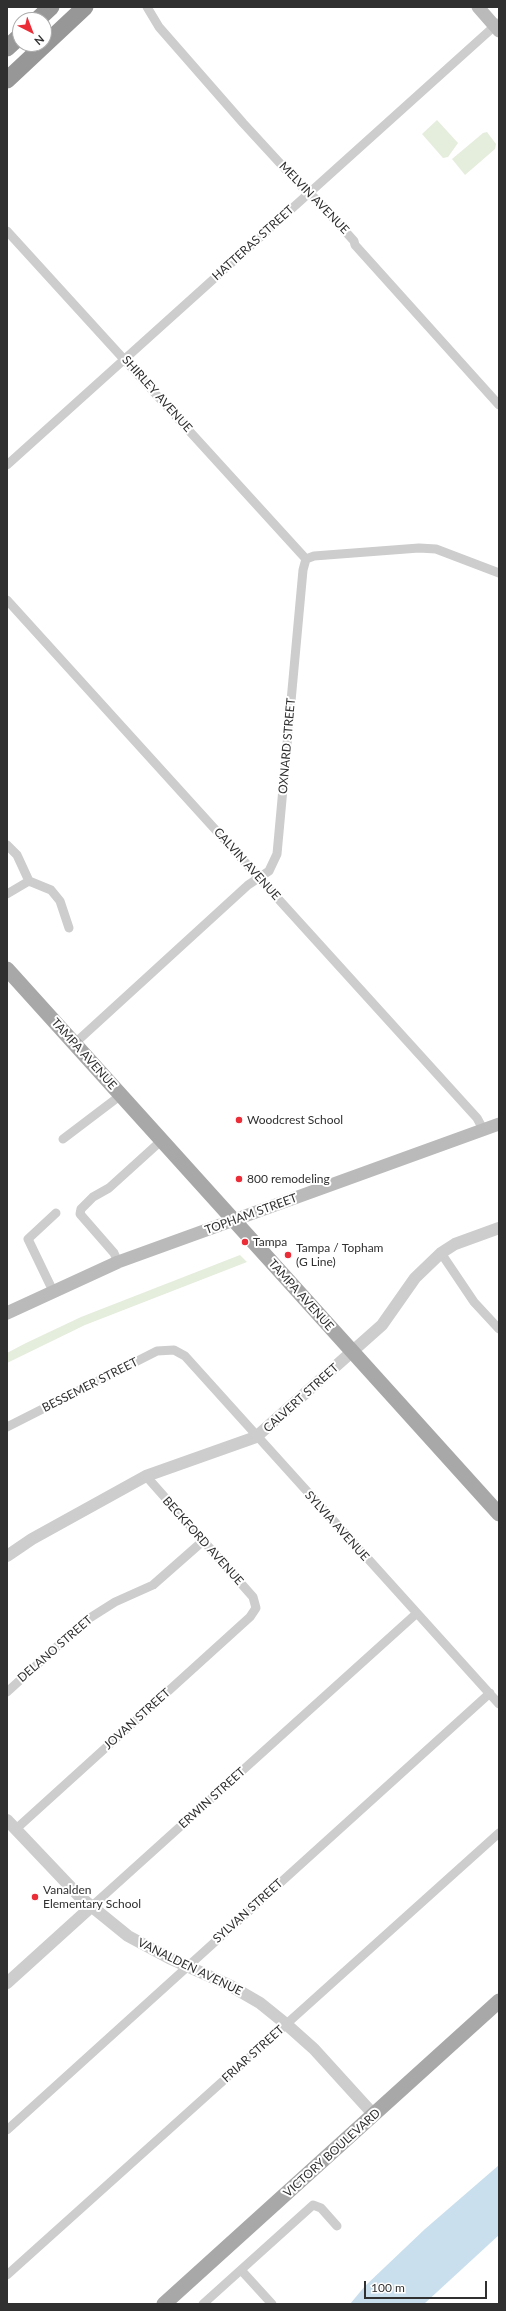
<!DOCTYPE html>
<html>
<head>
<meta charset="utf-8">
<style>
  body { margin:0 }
  #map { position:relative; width:506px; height:2311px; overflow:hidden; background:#fff; font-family:Lato,sans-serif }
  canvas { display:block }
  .frame { position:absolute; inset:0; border:8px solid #303030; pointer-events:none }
  .north { position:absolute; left:12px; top:12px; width:40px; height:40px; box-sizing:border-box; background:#fff; border:1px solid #acacac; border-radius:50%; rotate:138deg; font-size:11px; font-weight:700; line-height:16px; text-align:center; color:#303030 }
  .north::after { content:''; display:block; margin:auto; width:14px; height:18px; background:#eb2d38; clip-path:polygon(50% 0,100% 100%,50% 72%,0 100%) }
  .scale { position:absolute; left:364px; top:2281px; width:123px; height:18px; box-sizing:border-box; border:2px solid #303030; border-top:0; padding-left:5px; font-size:12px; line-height:14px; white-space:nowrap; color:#303030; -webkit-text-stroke:3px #fff; paint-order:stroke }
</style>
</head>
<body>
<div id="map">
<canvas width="506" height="2311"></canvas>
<div class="frame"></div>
<div class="north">N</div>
<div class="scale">100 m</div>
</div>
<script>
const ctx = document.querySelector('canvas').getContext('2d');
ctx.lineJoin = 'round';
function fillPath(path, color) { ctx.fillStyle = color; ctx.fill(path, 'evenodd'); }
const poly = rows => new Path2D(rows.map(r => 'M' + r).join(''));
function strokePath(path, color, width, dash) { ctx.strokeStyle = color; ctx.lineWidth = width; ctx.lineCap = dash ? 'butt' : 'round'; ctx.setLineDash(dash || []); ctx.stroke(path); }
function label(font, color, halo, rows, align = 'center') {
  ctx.font = font + ' Lato,sans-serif'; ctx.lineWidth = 4; ctx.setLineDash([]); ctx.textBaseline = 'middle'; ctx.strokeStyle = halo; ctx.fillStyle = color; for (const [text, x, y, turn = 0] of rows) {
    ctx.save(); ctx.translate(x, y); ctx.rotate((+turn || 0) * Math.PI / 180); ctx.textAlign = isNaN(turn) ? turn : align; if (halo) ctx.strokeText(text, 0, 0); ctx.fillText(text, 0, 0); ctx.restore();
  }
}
fillPath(poly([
  [437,120,458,143,448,157,443,158,422,134],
  [487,132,496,144,495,149,465,175,452,159,483,133],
  [240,1255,247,1262,85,1325,7,1363,7,1353,26,1343,81,1317]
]), '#e5eddd');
fillPath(poly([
  [499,2165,499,2235,424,2304,350,2304,365,2286,425,2229]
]), '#c9dfed');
strokePath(poly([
  [147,7,159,27,243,123,300,185,317,200,354,241,355,245,499,405],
  [7,231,306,559],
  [7,465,498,23],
  [306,559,314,556,419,548,436,549,499,573],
  [7,600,477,1118,483,1129],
  [7,845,17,855,29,881,51,890,60,901,69,928],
  [7,894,29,881],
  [74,1044,248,885,269,871,277,854,303,570,306,559],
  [63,1139,121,1095],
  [441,1253,474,1302,499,1329],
  [118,1262,114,1253,80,1214,81,1209,93,1197,109,1188,162,1140],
  [53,1291,28,1239,56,1213],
  [7,1427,157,1351,174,1350,185,1356,499,1704],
  [7,1692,85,1621,115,1602,153,1585,203,1541],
  [16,1829,250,1617,256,1608,253,1597,146,1476],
  [91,1907,417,1613],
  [7,2130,490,1693],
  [241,2270,272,2304],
  [7,2275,499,1833],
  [203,2304,313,2205,321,2208,337,2226]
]), '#cdcdcd', 9);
strokePath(poly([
  [7,1556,32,1539,146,1476,256,1437,382,1325,415,1278,441,1253,455,1244,499,1228],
  [7,1820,80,1897,128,1936,169,1958,229,1985,260,2003,286,2024,314,2049,374,2115],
  [7,1983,91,1907]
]), '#cdcdcd', 12);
strokePath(poly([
  [478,7,499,31],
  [7,1313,118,1262,499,1124]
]), '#bababa', 13);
strokePath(poly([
  [7,969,499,1514],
  [164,2304,499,2001]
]), '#a8a8a8', 15);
strokePath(poly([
  [37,20,51,7],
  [7,48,20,36],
  [7,80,85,7]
]), '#979797', 17);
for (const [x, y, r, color] of [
  [239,1120,4,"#eb2d38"],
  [239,1179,4,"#eb2d38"],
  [245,1242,4,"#eb2d38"],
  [288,1255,4,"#eb2d38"],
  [35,1897,4,"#eb2d38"]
]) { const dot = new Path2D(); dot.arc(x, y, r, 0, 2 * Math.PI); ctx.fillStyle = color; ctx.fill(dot); strokePath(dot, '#fff', 1.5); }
label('12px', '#303030', '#fff', [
  ["MELVIN AVENUE",314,198,46],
  ["HATTERAS STREET",253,243,-42],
  ["SHIRLEY AVENUE",157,394,48],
  ["OXNARD STREET",287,746,-85],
  ["CALVIN AVENUE",247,864,48],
  ["TAMPA AVENUE",84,1054,48],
  ["TOPHAM STREET",251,1214,-20],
  ["TAMPA AVENUE",301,1295,48],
  ["BESSEMER STREET",90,1385,-27],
  ["CALVERT STREET",301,1398,-42],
  ["SYLVIA AVENUE",337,1526,48],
  ["BECKFORD AVENUE",203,1541,48],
  ["DELANO STREET",55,1649,-41],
  ["JOVAN STREET",137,1719,-42],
  ["ERWIN STREET",212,1798,-42],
  ["SYLVAN STREET",248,1911,-42],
  ["VANALDEN AVENUE",190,1967,26],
  ["FRIAR STREET",253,2054,-42],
  ["VICTORY BOULEVARD",332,2153,-42]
]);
label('12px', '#303030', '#fff', [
  ["Woodcrest School",247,1120],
  ["800 remodeling",247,1179],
  ["Tampa",253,1242],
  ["Tampa / Topham",296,1248],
  ["(G Line)",296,1262],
  ["Vanalden",43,1890],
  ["Elementary School",43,1904]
], 'left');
</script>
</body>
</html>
